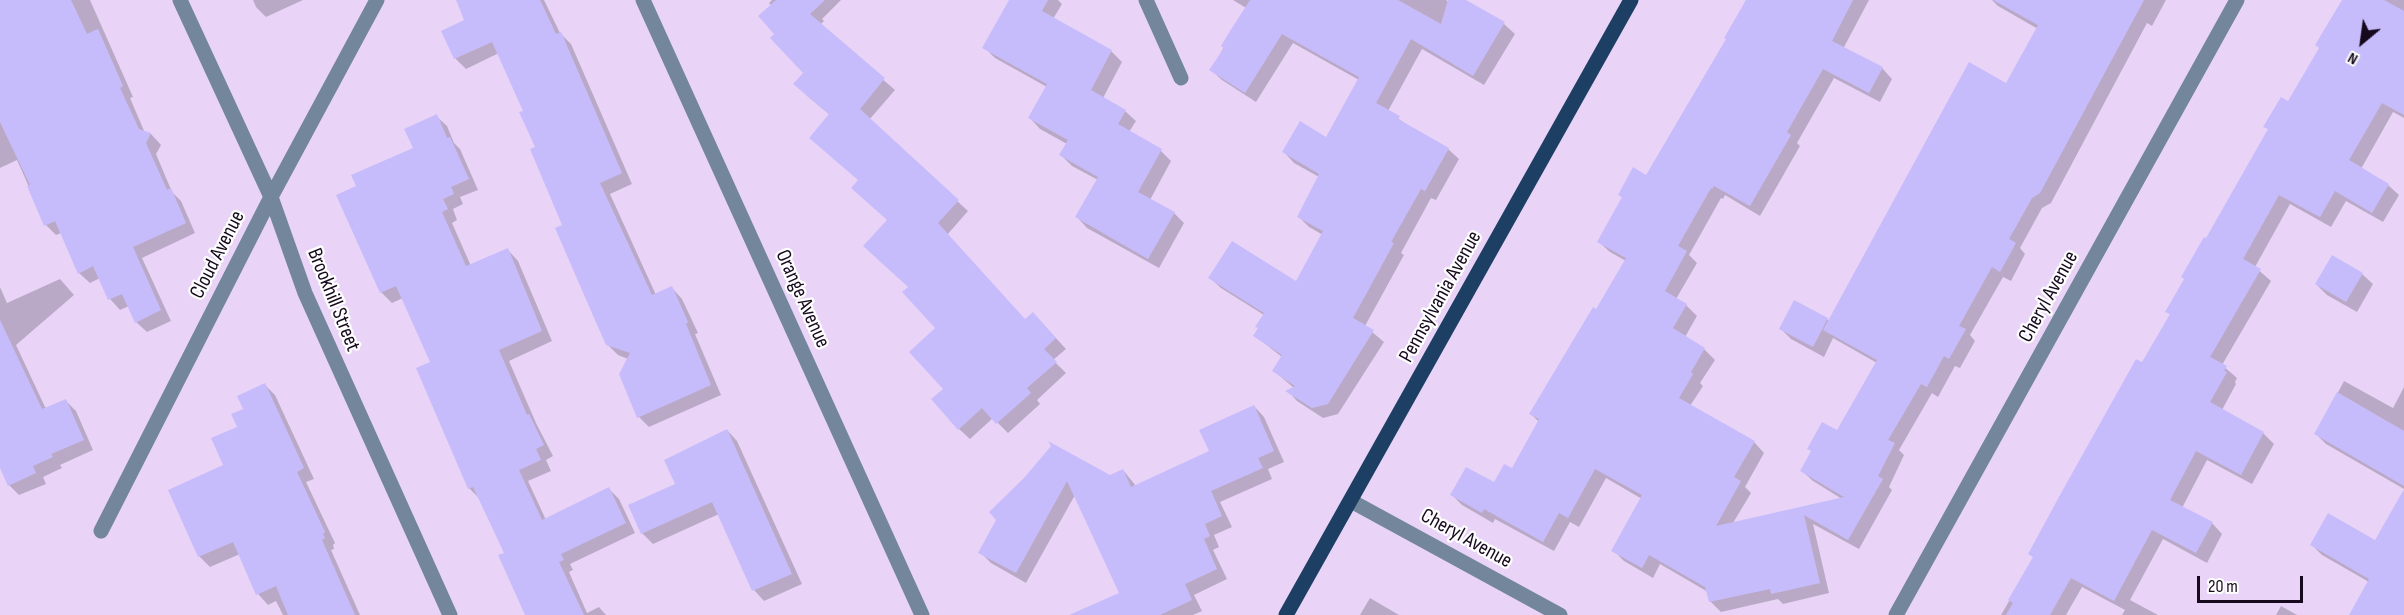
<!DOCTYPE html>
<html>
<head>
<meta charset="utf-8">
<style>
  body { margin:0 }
  #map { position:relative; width:2404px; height:615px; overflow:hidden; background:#e9d4f8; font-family:"Sofia Sans Condensed",sans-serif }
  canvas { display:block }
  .north { position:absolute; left:2332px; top:12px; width:60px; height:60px; -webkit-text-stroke:4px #fefefe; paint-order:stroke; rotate:209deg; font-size:16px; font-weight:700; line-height:24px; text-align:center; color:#16091d }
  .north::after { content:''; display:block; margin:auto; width:21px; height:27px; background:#16091d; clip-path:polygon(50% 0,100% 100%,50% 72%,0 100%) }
  .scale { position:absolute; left:2197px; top:576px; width:106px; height:27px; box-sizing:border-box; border:3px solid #16091d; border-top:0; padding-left:8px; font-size:18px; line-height:21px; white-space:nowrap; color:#16091d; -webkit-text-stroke:4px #fefefe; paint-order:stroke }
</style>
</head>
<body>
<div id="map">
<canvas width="2404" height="615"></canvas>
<div class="north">N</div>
<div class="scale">20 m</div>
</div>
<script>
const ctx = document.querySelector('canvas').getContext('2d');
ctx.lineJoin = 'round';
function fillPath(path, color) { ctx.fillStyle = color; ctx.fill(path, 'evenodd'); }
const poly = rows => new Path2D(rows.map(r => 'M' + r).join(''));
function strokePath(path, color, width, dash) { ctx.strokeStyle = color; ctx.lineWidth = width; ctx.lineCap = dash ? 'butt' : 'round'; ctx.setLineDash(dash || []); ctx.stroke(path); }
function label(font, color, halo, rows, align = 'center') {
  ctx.font = font + ' "Sofia Sans Condensed",sans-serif'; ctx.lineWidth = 4.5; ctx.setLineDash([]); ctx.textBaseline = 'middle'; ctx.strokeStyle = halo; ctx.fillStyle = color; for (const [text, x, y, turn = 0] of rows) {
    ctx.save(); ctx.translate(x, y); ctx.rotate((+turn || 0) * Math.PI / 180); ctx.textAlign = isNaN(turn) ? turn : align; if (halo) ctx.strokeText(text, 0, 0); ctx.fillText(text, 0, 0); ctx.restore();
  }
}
fillPath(poly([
  [14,0,90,0,133,97,130,98,145,133,151,134,161,145,156,154,172,192,181,201,195,233,142,258,171,321,147,332,136,322,129,306,120,310,110,299,100,278,90,283,79,273,61,233,56,235,46,225,17,160,0,168,0,35],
  [253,0,303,0,266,17,256,7],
  [463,0,544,0,560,33,571,44,632,184,610,194,656,295,672,288,682,299,698,333,695,334,721,395,649,427,639,417,628,359,618,355,607,344,525,112,499,53,466,69,455,58,466,20],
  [772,0,841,0,822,19,824,21,820,25,895,90,869,120,968,211,947,235,1025,321,1043,324,1066,349,1053,360,1066,373,1037,400,1040,404,1008,433,993,418,970,439,959,429,945,389,937,328,909,288,888,221,859,181,830,115,806,95,805,73,776,34,772,6,769,3],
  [1010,0,1058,0,1062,4,1053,19,1111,51,1122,62,1103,98,1125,111,1136,121,1129,132,1161,151,1171,161,1150,200,1174,213,1184,223,1159,268,1087,228,1077,217,1098,180,1072,166,1061,155,1067,144,1040,129,1030,118,1047,87,995,58,984,47],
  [1233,0,1446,0,1449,2,1463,0,1504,24,1515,34,1484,85,1422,49,1388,111,1407,125,1448,149,1459,159,1436,200,1431,198,1401,253,1404,255,1365,326,1384,342,1338,414,1323,418,1297,401,1288,391,1294,388,1274,371,1282,357,1255,336,1264,315,1221,288,1210,278,1296,283,1323,235,1309,227,1298,216,1319,177,1294,163,1284,152,1327,139,1359,80,1293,43,1256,102,1222,80,1211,70,1246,8],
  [1746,0,1869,0,1843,49,1882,68,1892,79,1880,102,1834,78,1797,143,1800,146,1760,216,1725,195,1723,199,1721,198,1689,255,1697,263,1676,299,1686,305,1697,316,1685,337,1704,349,1715,360,1700,383,1703,386,1690,406,1754,442,1764,453,1745,487,1751,493,1733,523,1842,499,1813,481,1802,471,1838,432,1877,363,1833,338,1824,357,1791,339,1781,329,1827,319,1829,321,2007,85,2038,29,1998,6,1992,0,2166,0,2152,26,2147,23,2051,203,2042,208,2020,248,2025,254,2011,281,2003,277,1970,335,1975,341,1960,368,1955,366,1938,397,1932,393,1899,450,1904,455,1889,487,1892,490,1859,549,1813,524,1829,593,1783,604,1778,599,1721,612,1710,601,1708,592,1660,564,1653,578,1624,561,1613,550,1642,499,1606,478,1579,527,1570,522,1554,551,1495,519,1493,523,1462,505,1452,495,1494,484,1512,470,1539,422,1531,414,1597,311,1626,261,1610,252,1599,242,1623,198,1619,195,1646,177,1727,39],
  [2347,0,2404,0,2404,118,2393,112,2361,169,2388,185,2399,195,2383,222,2346,201,2331,227,2290,204,2255,267,2271,281,2222,365,2237,378,2235,382,2236,384,2222,410,2263,433,2274,444,2252,484,2207,460,2182,508,2212,523,2222,534,2207,563,2163,539,2130,600,2158,615,2122,615,2125,610,2082,587,2066,615,2001,615,2034,558,2030,554,2171,315,2167,311,2269,130,2265,126,2289,103],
  [436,116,447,126,454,143,460,149,478,190,460,197,463,204,453,209,457,220,452,223,471,266,508,250,518,261,552,341,509,361,536,423,553,456,546,460,551,471,528,481,546,520,609,489,619,499,635,533,570,564,573,570,569,572,587,613,599,607,606,615,528,615,506,553,480,499,469,488,432,363,403,298,392,303,381,292,358,186,415,149],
  [2362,274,2373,284,2357,312,2327,295,2316,284],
  [60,279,74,295,16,345,46,409,66,401,76,411,93,450,60,465,62,468,43,477,46,484,19,495,9,485,0,465,0,287,7,303],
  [2344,381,2393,408,2404,387,2404,489,2326,444,2316,434],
  [265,385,275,395,314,479,306,482,335,543,333,545,334,549,331,550,360,615,283,615,276,601,268,605,258,594,240,554,210,567,199,556,170,490,225,465,245,410],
  [1254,406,1264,417,1284,462,1268,469,1272,479,1220,502,1232,527,1214,535,1219,547,1213,550,1227,579,1194,595,1202,611,1193,615,1082,615,1121,593,1075,495,1026,583,991,563,980,552,1025,479,1109,476,1123,470,1136,486,1211,452],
  [727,430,737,441,802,584,764,601,754,590,719,514,653,544,642,533,677,484],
  [2404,492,2404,615,2350,615,2369,582,2322,555,2311,544,2376,542],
  [1370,598,1399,615,1360,615],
  [2281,606,2297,615,2276,615]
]), '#0003');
fillPath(poly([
  [0,0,71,0,87,34,98,29,123,86,120,88,139,129,151,133,146,143,167,190,171,188,186,223,133,247,161,310,135,323,122,294,108,300,93,266,78,274,55,221,44,226,27,186,30,185,0,122],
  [456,0,540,0,556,34,561,32,622,173,600,183,652,295,672,286,688,322,686,324,711,385,637,418,619,374,630,353,606,345,598,327,555,228,562,225,530,149,535,147,519,112,523,111,492,42,454,59,441,31,464,20],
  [776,0,825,0,810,14,885,78,860,109,959,200,938,223,1025,319,1033,312,1056,338,1044,349,1057,362,1027,388,1031,393,996,424,982,408,958,430,931,399,943,389,909,352,935,328,902,292,908,287,863,246,887,220,851,188,858,180,809,138,829,114,793,84,803,73,770,38,774,34,758,16],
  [1009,0,1048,0,1042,11,1112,50,1091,90,1126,110,1118,124,1162,149,1138,192,1175,212,1148,259,1075,217,1098,177,1059,155,1068,140,1028,118,1047,84,982,48],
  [1250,0,1398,0,1441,24,1448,0,1466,0,1505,22,1473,76,1411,39,1376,103,1400,116,1398,119,1449,148,1425,191,1421,189,1391,242,1394,243,1353,318,1374,330,1328,404,1312,408,1285,391,1295,386,1272,371,1282,355,1253,336,1258,328,1255,327,1264,313,1208,278,1232,241,1296,281,1323,231,1297,217,1319,174,1282,152,1300,121,1326,137,1359,77,1282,34,1245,93,1209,70,1224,48,1221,46,1230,31],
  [1746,0,1853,0,1832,41,1883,67,1869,93,1823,69,1787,132,1791,135,1750,206,1714,186,1712,189,1711,188,1678,246,1687,251,1665,291,1687,304,1673,328,1705,348,1691,372,1693,374,1679,398,1755,441,1734,477,1741,481,1716,526,1844,497,1800,471,1811,451,1807,449,1822,422,1837,430,1877,360,1823,330,1969,62,2006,83,2038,25,1993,0,2144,0,2040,193,2032,198,2009,239,2016,243,2000,272,1992,267,1959,326,1966,329,1949,359,1944,356,1927,387,1921,384,1888,440,1895,443,1878,476,1883,479,1848,540,1804,515,1820,583,1771,594,1770,589,1709,602,1705,587,1649,555,1642,568,1611,551,1642,495,1595,469,1568,518,1559,513,1543,542,1484,509,1482,513,1450,495,1466,467,1494,482,1504,464,1512,468,1539,419,1529,414,1593,307,1596,309,1626,258,1597,242,1622,197,1618,195,1633,167,1646,175,1726,39,1724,38],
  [2342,0,2384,0,2404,11,2404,115,2382,103,2349,160,2389,184,2372,213,2335,191,2320,217,2279,195,2243,259,2261,269,2210,357,2227,366,2224,371,2227,372,2210,402,2264,432,2241,475,2196,451,2170,500,2213,522,2196,553,2152,530,2114,601,2071,578,2050,615,2006,615,2013,603,2008,600,2033,557,2028,554,2060,495,2136,359,2142,362,2170,314,2165,312,2184,279,2181,277,2204,237,2206,238,2268,129,2263,127,2281,97,2288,101,2319,48,2315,45],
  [437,114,447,138,450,137,469,179,451,187,454,194,443,199,448,209,442,212,466,266,508,248,542,331,499,350,527,415,529,414,544,445,536,449,541,460,519,470,542,520,609,487,626,523,561,554,564,560,559,562,584,615,525,615,498,555,504,553,473,487,468,489,416,368,430,362,396,286,380,293,336,195,356,186,351,175,413,148,404,129],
  [2332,255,2363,273,2346,302,2315,284],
  [1794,300,1828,318,1813,347,1779,329],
  [0,320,42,409,66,399,84,440,51,454,53,457,33,466,36,473,8,486,0,468],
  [265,383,304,468,297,472,325,532,323,534,325,538,322,540,355,615,288,615,276,586,256,595,233,542,198,557,168,490,223,465,211,438,237,427,231,414,243,409,237,396],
  [2337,392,2404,431,2404,486,2314,434],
  [1254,405,1274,451,1258,458,1263,468,1211,491,1222,516,1205,524,1210,536,1204,539,1217,569,1185,584,1192,600,1160,615,1069,615,1119,593,1067,481,1016,573,978,553,996,520,989,512,1024,478,1051,446,1048,441,1110,475,1123,469,1131,487,1209,451,1199,430],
  [727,429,792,574,752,591,712,502,641,534,628,505,675,484,664,460],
  [2404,489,2404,615,2349,615,2369,579,2310,545,2328,513,2375,540]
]), '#c7bcfb');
strokePath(poly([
  [180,0,271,197,305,293,450,615],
  [643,0,922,615],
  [1146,0,1181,78],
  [1351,501,1560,615],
  [101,531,271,197,377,0],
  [1896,615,2237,0]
]), '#73869c', 15);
strokePath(poly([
  [1286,615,1631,0]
]), '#1d3f64', 15);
label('21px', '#16091d', '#fefefe', [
  ["Cloud Avenue",218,255,-63],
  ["Pennsylvania Avenue",1441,297,-61],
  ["Cheryl Avenue",2049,297,-61],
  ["Orange Avenue",802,299,66],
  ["Brookhill Street",333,300,68],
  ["Cheryl Avenue",1466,539,29]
]);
</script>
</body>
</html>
